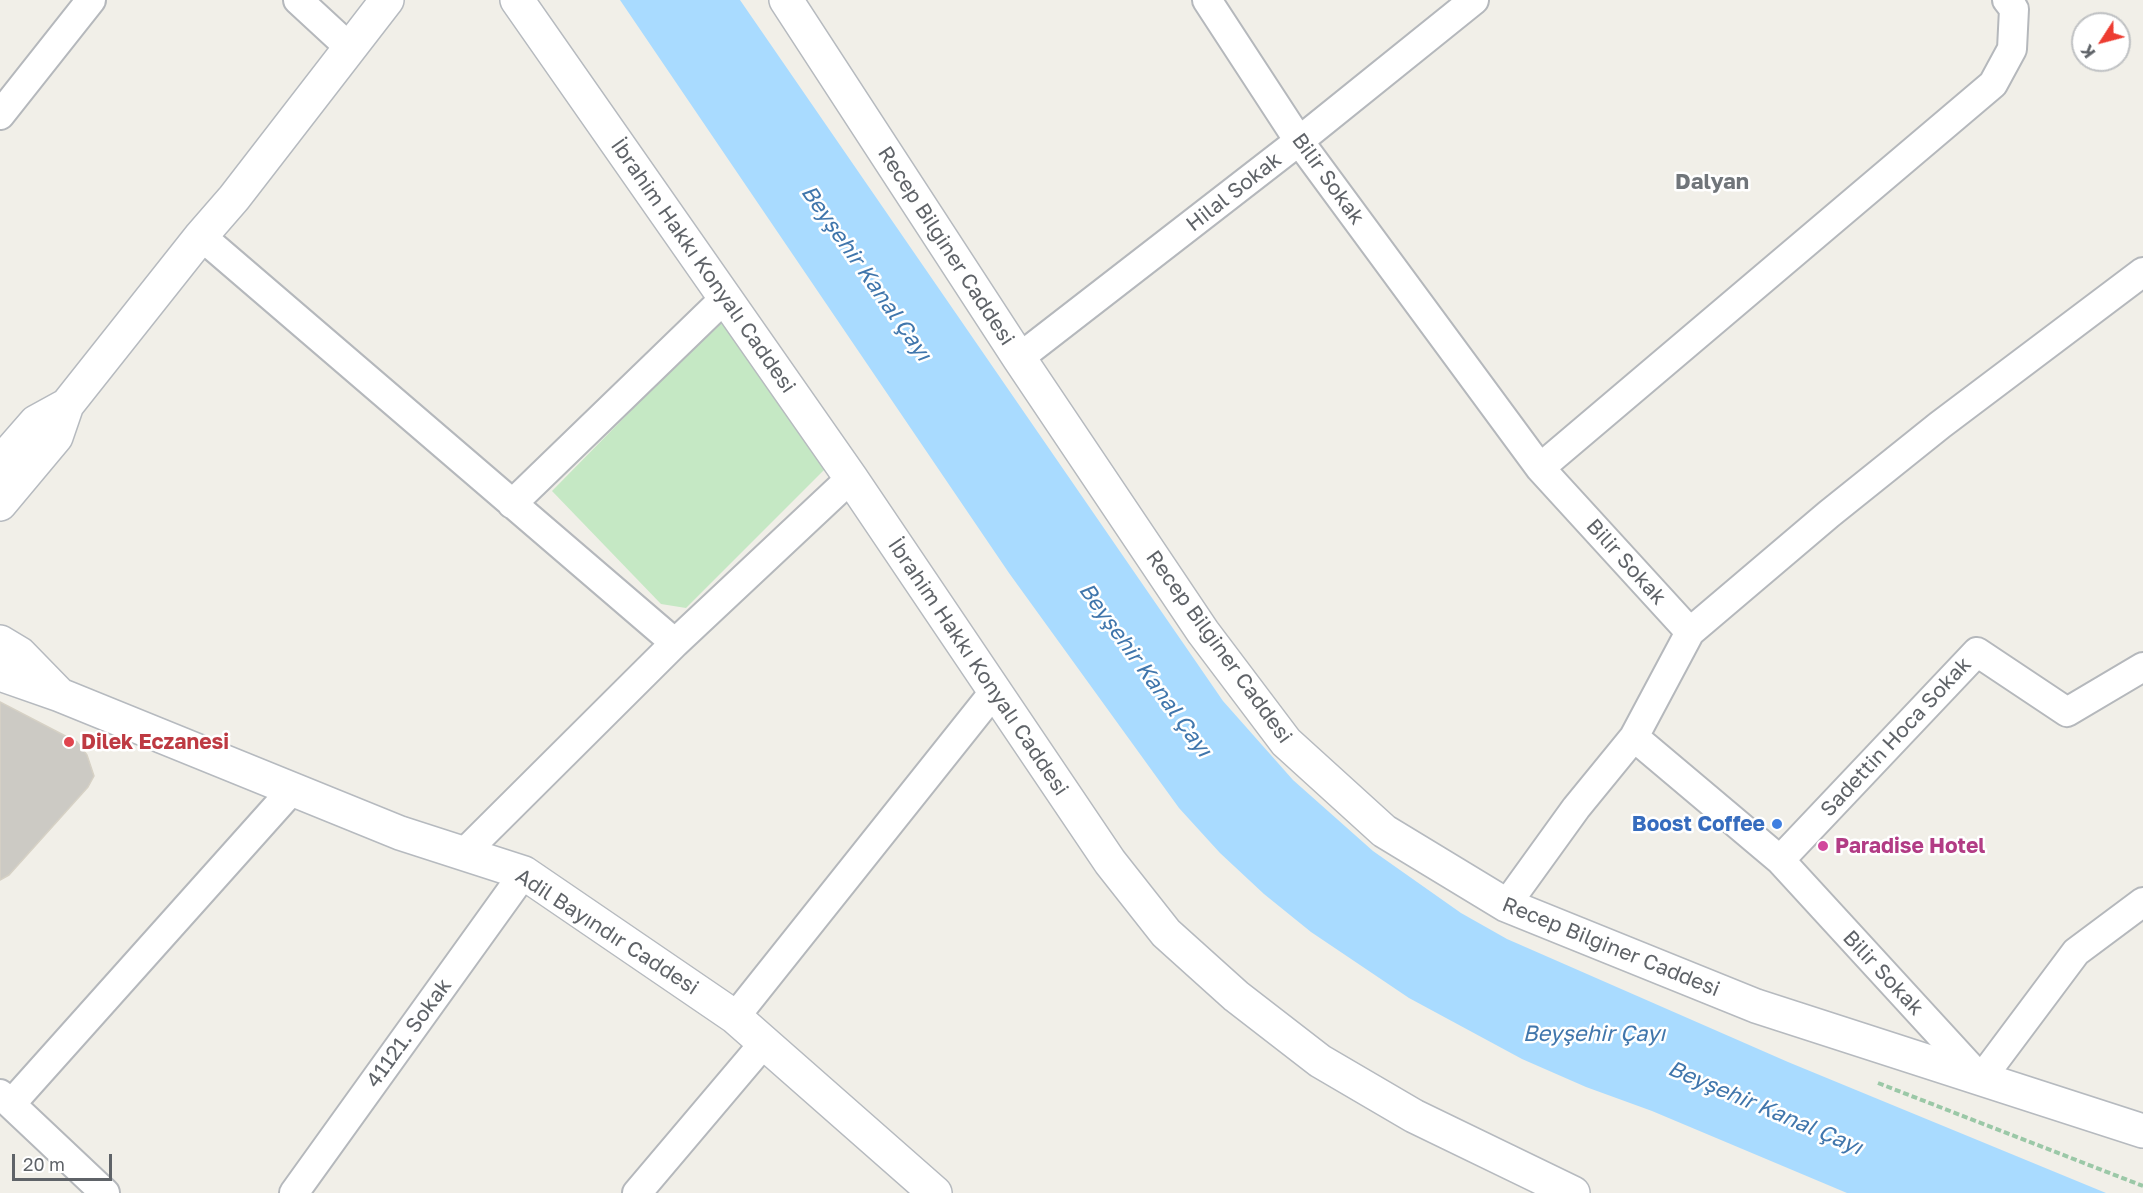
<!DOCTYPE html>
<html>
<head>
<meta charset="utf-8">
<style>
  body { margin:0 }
  #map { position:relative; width:2143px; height:1193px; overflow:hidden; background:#f1efe8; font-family:"Golos Text",sans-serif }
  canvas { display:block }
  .north { position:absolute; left:2071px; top:12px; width:60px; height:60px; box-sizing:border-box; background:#fff; border:2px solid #bfc1c3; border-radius:50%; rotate:234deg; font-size:16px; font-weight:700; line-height:24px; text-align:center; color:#5f6368 }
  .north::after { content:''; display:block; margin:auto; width:21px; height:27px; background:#ed3c31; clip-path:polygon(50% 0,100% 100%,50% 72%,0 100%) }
  .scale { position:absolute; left:12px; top:1154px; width:100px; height:27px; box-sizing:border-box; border:3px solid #5f6368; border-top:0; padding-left:8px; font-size:18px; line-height:21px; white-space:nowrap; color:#5f6368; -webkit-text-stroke:4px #fff; paint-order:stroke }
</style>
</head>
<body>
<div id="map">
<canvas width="2143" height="1193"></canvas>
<div class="north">K</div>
<div class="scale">20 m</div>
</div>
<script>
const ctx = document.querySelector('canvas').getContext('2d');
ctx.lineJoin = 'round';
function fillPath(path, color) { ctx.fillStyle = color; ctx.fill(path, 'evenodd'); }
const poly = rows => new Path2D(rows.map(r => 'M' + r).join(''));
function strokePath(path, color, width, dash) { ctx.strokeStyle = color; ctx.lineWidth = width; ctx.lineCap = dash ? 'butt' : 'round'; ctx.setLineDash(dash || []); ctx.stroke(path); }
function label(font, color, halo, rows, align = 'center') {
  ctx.font = font + ' "Golos Text",sans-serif'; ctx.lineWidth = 5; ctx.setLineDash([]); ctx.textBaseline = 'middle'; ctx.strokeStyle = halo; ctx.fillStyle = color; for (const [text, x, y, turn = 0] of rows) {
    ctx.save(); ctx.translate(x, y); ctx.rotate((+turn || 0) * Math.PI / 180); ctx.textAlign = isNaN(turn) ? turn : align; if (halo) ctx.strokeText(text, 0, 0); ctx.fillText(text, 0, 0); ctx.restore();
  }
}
fillPath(poly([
  [724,316,829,465,686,608,661,604,552,491]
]), '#c5e8c4');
fillPath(poly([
  [620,0,740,0,1223,701,1293,780,1373,851,1461,913,1507,939,1788,1062,2106,1193,1847,1193,1652,1111,1586,1087,1522,1059,1409,998,1311,932,1264,894,1220,853,1179,808,1009,573]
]), '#a9dbff');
const building = poly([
  [0,702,77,742,87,755,94,776,88,787,9,875,0,880,0,702]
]);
fillPath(building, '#cccac4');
strokePath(building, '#d6d1c5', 1.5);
const street = poly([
  [298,0,350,48],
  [1207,0,1299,141,1540,468,1690,632,1634,737,1780,860,1981,1079,2076,952,2143,902],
  [0,115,91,0],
  [201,236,675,643],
  [1019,358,1299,141,1474,0],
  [1540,468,1993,84,2012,49,2014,9,2007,0],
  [512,504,726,297],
  [1690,632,1829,514,1940,425,2143,272],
  [465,852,675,643,851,478],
  [1780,860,1977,652,2067,712,2143,667],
  [1506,905,1576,808,1634,737],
  [735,1017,994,692],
  [0,1094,105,1193],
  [11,1104,292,790],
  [294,1193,524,873],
  [637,1193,764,1043]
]);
const secondary = poly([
  [517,0,851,478,1110,862,1166,933,1236,996,1320,1061,1414,1116,1573,1193],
  [786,0,1019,358,1203,632,1286,742,1384,831,1506,905,1756,1006,2143,1131],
  [0,463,36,422,67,405],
  [0,504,56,437,67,405,201,236,234,198,387,0],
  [0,642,20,654,60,695,0,674],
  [60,695,400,833,524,873,735,1017,935,1193]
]);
strokePath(street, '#b5b8bc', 32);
strokePath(secondary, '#b6babf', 36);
strokePath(poly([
  [1878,1083,2143,1186]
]), '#9bc8a7', 4, [6, 3]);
strokePath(street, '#fff', 28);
strokePath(secondary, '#fff', 33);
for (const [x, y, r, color] of [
  [69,742,6,"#e0444e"],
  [1777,824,6,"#3f7fe0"],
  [1823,846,6,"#d1479c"]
]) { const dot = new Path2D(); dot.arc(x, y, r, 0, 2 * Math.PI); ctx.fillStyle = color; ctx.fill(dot); strokePath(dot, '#fff', 2); }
label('21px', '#5f6368', '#fff', [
  ["Bilir Sokak",1328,179,54],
  ["Hilal Sokak",1234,192,-38],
  ["Recep Bilginer Caddesi",946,246,57],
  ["İbrahim Hakkı Konyalı Caddesi",703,266,55],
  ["Bilir Sokak",1626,562,48],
  ["Recep Bilginer Caddesi",1219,647,54],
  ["İbrahim Hakkı Konyalı Caddesi",978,667,56],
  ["Sadettin Hoca Sokak",1896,737,-47],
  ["Adil Bayındır Caddesi",607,932,33],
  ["Recep Bilginer Caddesi",1611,947,22],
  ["Bilir Sokak",1883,973,47],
  ["41121. Sokak",409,1033,-54]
]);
label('bold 21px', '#be3a42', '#fff', [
  ["Dilek Eczanesi",81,742]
], 'left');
label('bold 21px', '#366cbe', '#fff', [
  ["Boost Coffee",1765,824]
], 'right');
label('bold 21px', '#b23c85', '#fff', [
  ["Paradise Hotel",1835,846]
], 'left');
label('bold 22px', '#70757a', '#fff', [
  ["Dalyan",1712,182]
]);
label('italic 22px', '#4076ac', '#fff', [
  ["Beyşehir Kanal Çayı",866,273,55],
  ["Beyşehir Kanal Çayı",1145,670,54],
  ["Beyşehir Çayı",1594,1034],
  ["Beyşehir Kanal Çayı",1765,1108,23]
]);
</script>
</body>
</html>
